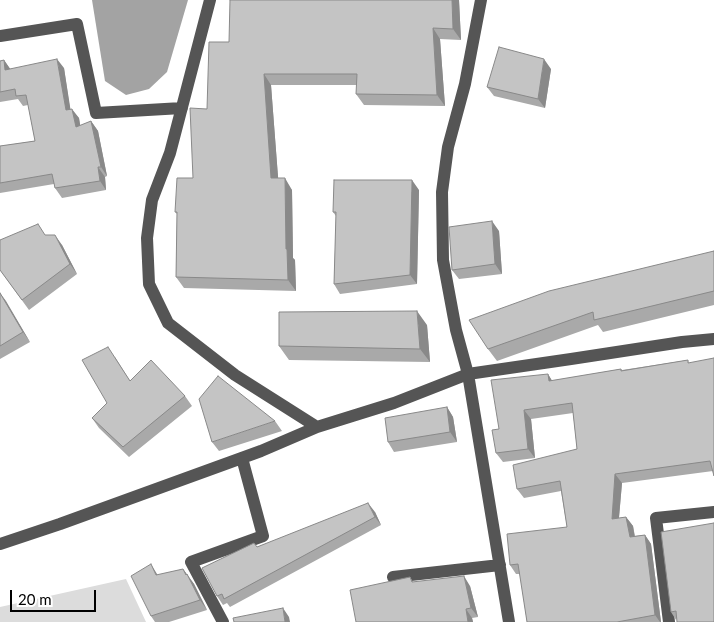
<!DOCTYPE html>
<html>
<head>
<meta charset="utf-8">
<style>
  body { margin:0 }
  #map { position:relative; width:714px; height:622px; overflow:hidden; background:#fff; font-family:Lato,sans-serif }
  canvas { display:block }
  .scale { position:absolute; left:10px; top:590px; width:86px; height:22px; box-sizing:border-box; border:2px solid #000; border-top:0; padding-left:6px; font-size:15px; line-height:18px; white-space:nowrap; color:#000; -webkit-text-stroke:4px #fff; paint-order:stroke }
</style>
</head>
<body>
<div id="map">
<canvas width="714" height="622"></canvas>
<div class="scale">20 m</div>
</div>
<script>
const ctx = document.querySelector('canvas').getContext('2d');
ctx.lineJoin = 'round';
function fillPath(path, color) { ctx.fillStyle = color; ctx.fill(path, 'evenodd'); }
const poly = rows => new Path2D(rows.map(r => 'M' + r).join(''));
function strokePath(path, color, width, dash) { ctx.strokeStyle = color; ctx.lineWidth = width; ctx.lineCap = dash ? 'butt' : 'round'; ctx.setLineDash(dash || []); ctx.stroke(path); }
fillPath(poly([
  [126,579,146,622,0,622,0,607]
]), '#dcdcdc');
fillPath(poly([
  [92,0,188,0,167,72,149,89,126,95,105,81]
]), '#a3a3a3');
strokePath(poly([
  [210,0,170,153,152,200,147,238,149,284,168,323,235,375,317,427],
  [481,0,465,84,448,147,442,192,443,260,456,330,468,374,509,622],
  [0,36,77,24,96,113,182,108],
  [0,544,60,524,261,451,317,427,394,403,468,374,571,359,682,342,714,339],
  [393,577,500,565],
  [223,622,191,562,263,536,242,458],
  [669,622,656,518,714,512]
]), '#555', 12);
fillPath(poly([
  [459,0,461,40,440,39,445,106,364,105,356,94,357,85,271,85,278,178,292,190,293,258,295,260,296,291,184,288,176,277,177,214,175,212,193,178,207,109,229,42],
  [4,60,10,69,64,68,70,109,79,118,80,126,91,121,98,131,107,176,105,177,106,190,62,198,55,188,54,184,0,193,0,146,35,141,28,105,23,106,18,99,0,102,0,61],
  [551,69,545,108,494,96,487,87],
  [419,190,417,284,340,294,334,284,336,216,333,212],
  [499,231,502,274,459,279,452,270],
  [46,235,62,245,77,274,29,310,0,270],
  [714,251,714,305,603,332,598,325,497,361,488,349],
  [0,293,30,342,0,359],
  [427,325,430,362,289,360,279,346],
  [115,357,130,381,185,396,192,406,129,457,99,428,92,418,107,403],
  [688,360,713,471,622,483,619,518,626,517,633,526,635,536,645,535,651,544,661,622,527,622,520,574,516,574,510,565,567,527,561,491,524,498,517,489,577,449,573,413,531,419,535,458,503,462,496,453,499,429,548,374,552,381,621,369,622,370],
  [447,407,453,417,457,442,394,452,388,442],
  [275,421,282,431,219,451,212,442],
  [375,512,381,525,230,607,227,603,223,605,217,596,257,547],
  [714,523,676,620,671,612],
  [183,569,194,584,207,610,169,622,155,622,151,616,158,575],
  [410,577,413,582,470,586,478,617,472,618,473,622,356,622]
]), '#a9a9a9');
fillPath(poly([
  [452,0,459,0,461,40,453,29],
  [433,28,440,39,445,106,437,95],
  [57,59,64,68,72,119,66,110],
  [544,59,551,69,545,108,538,99],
  [4,60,11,70,5,70],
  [264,74,271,85,279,189,271,178],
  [72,109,79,118,82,136,76,127],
  [91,121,98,131,107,176,101,167],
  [98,167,105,177,106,190,100,181],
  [285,178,292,190,293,258,295,260,296,291,288,280,286,249],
  [412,180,419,190,417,284,410,275],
  [492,221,499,231,502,274,495,264],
  [55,235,62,245,77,274,70,264],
  [0,293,6,301,30,342,23,332],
  [417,311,427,325,430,362,420,349],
  [548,374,554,384,549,381],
  [447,407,453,417,457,442,450,432],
  [524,410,531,419,535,458,528,449],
  [615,474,622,483,618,528,612,519],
  [368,503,375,512,381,525,375,517],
  [626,517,633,526,636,546,630,537],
  [645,535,651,544,661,622,660,622,655,615],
  [151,564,157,574,163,585,156,575],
  [183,569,194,584,207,610,200,600,186,575],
  [464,576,470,586,478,617,471,608],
  [283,608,289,617,290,622,285,622],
  [466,609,472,618,473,622,468,622]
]), '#898989');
const building = poly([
  [230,0,452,0,453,29,433,28,437,95,356,94,357,74,264,74,271,178,285,178,286,249,287,249,288,280,176,277,177,212,175,212,177,178,193,178,190,108,207,109,209,42,229,42,230,0],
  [499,47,544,59,538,99,487,87,499,47],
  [57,59,66,110,72,109,76,127,91,121,101,167,98,167,100,181,55,188,52,174,0,183,0,146,35,141,26,95,16,96,15,89,0,92,0,61,4,60,5,70,57,59],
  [334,180,412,180,410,275,334,284,336,212,333,212,334,180],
  [492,221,495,264,452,270,449,227,492,221],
  [38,224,45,235,55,235,70,264,22,300,0,270,0,240,38,224],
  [714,251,714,291,594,320,593,312,488,349,469,320,549,291,714,251],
  [0,293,23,332,0,346,0,293],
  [417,311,420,349,279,346,279,312,417,311],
  [108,347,130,381,151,360,185,396,123,447,92,418,107,403,82,360,108,347],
  [714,358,714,476,710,461,615,474,612,519,626,517,630,537,645,535,655,615,617,622,527,622,518,564,510,565,507,534,567,527,560,481,517,489,513,465,577,449,572,403,524,410,528,449,496,453,492,430,499,429,491,380,548,374,549,381,621,369,621,371,688,360,688,363,714,358],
  [218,376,275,421,212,442,199,399,218,376],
  [447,407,450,432,388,442,385,418,447,407],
  [368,503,375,517,224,599,222,594,217,596,202,568,254,543,257,547,368,503],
  [714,523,714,622,677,622,676,611,671,612,661,532,714,523],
  [151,564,156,575,183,569,186,575,187,574,200,600,151,616,131,576,151,564],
  [464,576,471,608,466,609,468,622,356,622,350,590,410,577,412,582,464,576],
  [283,608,285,622,234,622,233,618,283,608]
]);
fillPath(building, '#c4c4c4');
strokePath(building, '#898989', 1);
</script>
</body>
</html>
